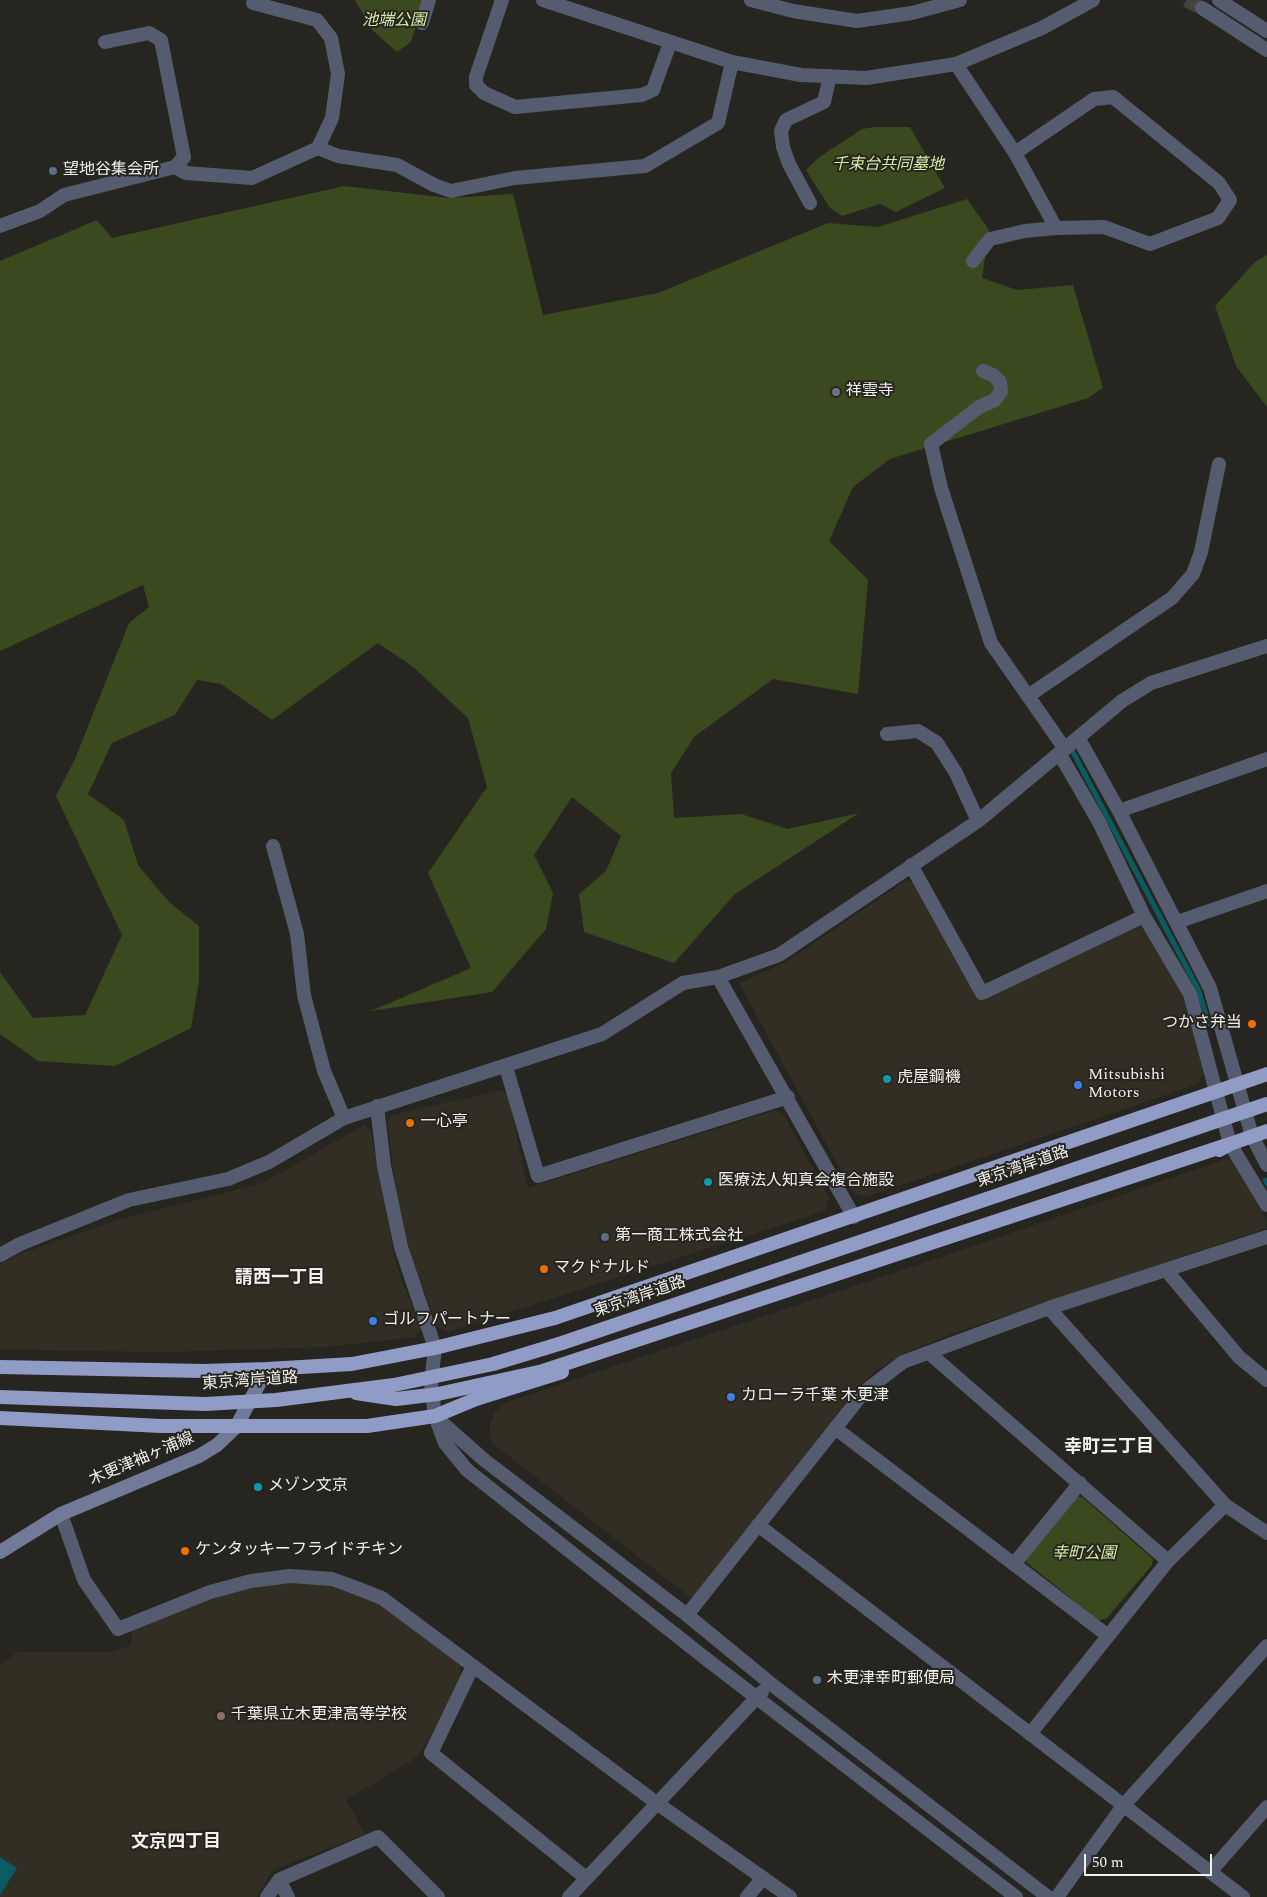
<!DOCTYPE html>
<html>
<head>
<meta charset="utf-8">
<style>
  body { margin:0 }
  #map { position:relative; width:1267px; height:1897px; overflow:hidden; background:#272520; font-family:Spectral,serif }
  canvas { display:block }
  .scale { position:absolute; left:1084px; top:1854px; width:128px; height:22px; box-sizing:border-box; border:2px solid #f2f0ed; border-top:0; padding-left:6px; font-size:15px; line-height:18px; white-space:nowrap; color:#f2f0ed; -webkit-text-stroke:4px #272520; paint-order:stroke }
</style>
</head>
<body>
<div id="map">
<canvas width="1267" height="1897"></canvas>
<div class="scale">50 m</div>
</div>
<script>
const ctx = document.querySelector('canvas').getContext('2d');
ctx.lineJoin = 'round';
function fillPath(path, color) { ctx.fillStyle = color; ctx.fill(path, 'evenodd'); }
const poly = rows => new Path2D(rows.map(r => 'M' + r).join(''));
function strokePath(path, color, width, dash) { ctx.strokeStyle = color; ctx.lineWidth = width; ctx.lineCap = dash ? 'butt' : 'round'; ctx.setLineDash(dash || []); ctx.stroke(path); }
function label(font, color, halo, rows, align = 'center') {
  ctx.font = font + ' Spectral,"Noto Sans JP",serif'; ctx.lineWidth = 4; ctx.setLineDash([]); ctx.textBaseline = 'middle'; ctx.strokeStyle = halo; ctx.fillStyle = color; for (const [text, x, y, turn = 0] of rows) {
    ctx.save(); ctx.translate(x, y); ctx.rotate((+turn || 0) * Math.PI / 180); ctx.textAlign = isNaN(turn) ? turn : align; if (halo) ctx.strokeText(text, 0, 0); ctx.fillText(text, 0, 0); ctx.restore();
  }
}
fillPath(poly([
  [905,881,917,883,980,1000,1141,925,1186,998,1205,1070,1198,1084,866,1197,853,1193,739,983,786,962],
  [501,1090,508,1095,528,1188,776,1110,784,1115,829,1198,825,1211,448,1332,438,1327,411,1259,396,1192,387,1122,392,1115],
  [364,1125,371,1131,394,1255,403,1285,422,1328,416,1337,326,1347,172,1352,0,1350,0,1264,20,1254,118,1220,265,1182],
  [1229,1158,1236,1162,1267,1220,1265,1229,954,1333,904,1353,876,1371,857,1388,696,1594,690,1597,492,1443,489,1433,490,1423,495,1412,507,1402,927,1262],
  [303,1583,326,1586,362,1596,391,1611,461,1665,460,1683,422,1750,411,1761,346,1800,365,1834,273,1870,257,1897,0,1897,0,1664,18,1652,111,1652,131,1645,132,1629,225,1591,278,1584]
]), '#322e23');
fillPath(poly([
  [355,0,424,0,411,42,397,52,372,30],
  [875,127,910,127,945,188,896,212,880,204,842,216,830,208,806,170,818,158,862,129],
  [344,186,449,198,513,194,543,315,658,293,828,223,878,227,967,199,989,230,982,278,1017,290,1073,285,1103,388,1088,398,890,459,853,487,829,541,868,580,858,694,773,679,694,737,671,773,674,818,741,814,788,829,859,813,735,894,674,963,584,932,579,894,606,871,621,836,572,797,534,855,553,893,546,929,492,992,371,1011,471,968,428,873,487,787,468,718,412,666,378,643,272,720,221,684,197,680,175,715,112,743,88,794,124,820,138,865,169,902,199,926,199,981,191,1028,115,1066,38,1061,0,1034,0,972,33,1018,85,1015,122,935,56,796,75,759,129,623,149,607,143,585,0,651,0,261,97,220,112,238],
  [1267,255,1267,407,1236,366,1215,306,1255,262],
  [1076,1497,1082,1497,1153,1559,1152,1565,1106,1619,1098,1620,1026,1562,1027,1557]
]), '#3b491f');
fillPath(poly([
  [0,1857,17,1868,0,1895]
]), '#0c5b63');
strokePath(poly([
  [1073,752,1198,989,1209,1024],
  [1265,1180,1267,1184]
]), '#0c5b63', 5);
strokePath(poly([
  [1186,0,1202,8]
]), '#45433f', 14, [14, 7]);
strokePath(poly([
  [502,0,476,77,476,85,484,93,515,107,642,95,653,90,670,43],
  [543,0,732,62,801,75,866,78,956,64,1042,28,1093,0],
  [751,0,793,11,857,21,912,13,960,0],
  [422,23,429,0],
  [956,64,1015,153,1056,228,1104,227,1150,244,1218,218,1230,200,1219,183,1113,97,1094,99,1015,153],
  [318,148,338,156,397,165,434,185,451,191,515,178,645,166,718,123,732,62],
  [175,167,186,173,252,178,318,148,332,118,338,74,331,38,317,20,253,3],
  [810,203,789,164,783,147,781,131,786,120,824,102,830,76],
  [0,226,40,211,64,195,175,167,184,157,161,40,149,33,105,42],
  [973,261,990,239,1025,231,1056,228],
  [983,371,993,375,1000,382,1001,391,995,400,979,407,931,444,941,488,991,643,1028,696],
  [887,734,918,731,937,743,956,773,978,821],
  [1079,739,1119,811,1210,988,1252,1136,1267,1165],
  [1065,749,1028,696,1172,598,1193,574,1201,552,1219,464],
  [1059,753,1099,822,1144,916,1190,994,1230,1144,1267,1205],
  [1119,811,1267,759],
  [273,846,297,934,304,995,324,1071,344,1118],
  [911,865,982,993,1144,916],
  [1177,922,1267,891],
  [718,977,854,1217],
  [506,1067,538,1176,788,1097],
  [377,1106,384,1166,401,1247,435,1348],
  [0,1255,20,1244,129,1200,228,1179,269,1162,344,1118,602,1034,683,983,718,977,779,955,978,821,1122,701,1151,683,1267,646],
  [1166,1270,1239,1357,1267,1380],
  [1049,1308,1225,1505,1267,1533],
  [929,1353,1168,1561],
  [835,1428,1107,1635],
  [61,1514,84,1580,118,1629,210,1592,251,1581,290,1576,332,1579,354,1587,382,1598,658,1804,790,1897],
  [758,1525,1243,1897],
  [1014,1564,1080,1483],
  [687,1615,864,1392,903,1362,1049,1308,1267,1237],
  [473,1666,431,1753,586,1878],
  [1030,1734,1168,1561,1225,1505],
  [1210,1872,1267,1807],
  [279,1880,288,1897],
  [267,1897,279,1880,378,1837,438,1897],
  [747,1897,763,1878],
  [1057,1897,1123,1806,1267,1646]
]), '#565c6f', 14);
strokePath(poly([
  [1219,0,1267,31],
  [1202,8,1267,50],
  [435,1348,431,1383,435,1416,445,1443,467,1470,705,1658,1016,1897],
  [439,1420,483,1459,687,1615,770,1683,1048,1897],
  [569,1897,762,1692]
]), '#565c6f', 14);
strokePath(poly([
  [0,1552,61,1514,199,1456,217,1445,236,1427,267,1369]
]), '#717a98', 14);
strokePath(poly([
  [1219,1150,1230,1144,1267,1131],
  [0,1367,203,1371,267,1369,352,1364,435,1348,555,1318,1267,1074],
  [0,1418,161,1426,367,1426,435,1416,476,1399,562,1372]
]), '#909cc6', 14);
strokePath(poly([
  [356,1393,396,1399,438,1394,543,1371,1230,1144],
  [0,1397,205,1404,276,1400,394,1385,493,1364,562,1343,1267,1104]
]), '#909cc6', 14);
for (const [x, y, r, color] of [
  [53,171,5,"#5c6f8a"],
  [836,392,5,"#6b7280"],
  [1252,1024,5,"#e8710a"],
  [887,1079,5,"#0f9aa8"],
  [1078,1085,5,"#3f7fe0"],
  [410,1123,5,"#e8710a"],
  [708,1182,5,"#0f9aa8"],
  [605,1237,5,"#5c6f8a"],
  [544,1269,5,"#e8710a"],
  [373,1321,5,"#3f7fe0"],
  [731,1397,5,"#3f7fe0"],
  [258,1487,5,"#0f9aa8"],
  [185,1551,5,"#e8710a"],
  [817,1680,5,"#5c6f8a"],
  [221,1716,5,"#8d6e63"]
]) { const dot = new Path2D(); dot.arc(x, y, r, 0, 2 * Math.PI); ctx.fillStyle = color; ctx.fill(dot); strokePath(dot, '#272520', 2); }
label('italic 16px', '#d4eea4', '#272520', [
  ["池端公園",394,22],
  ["千束台共同墓地",888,166],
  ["幸町公園",1084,1555]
]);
label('16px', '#f2f0ed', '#272520', [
  ["望地谷集会所",63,171],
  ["祥雲寺",846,392],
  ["つかさ弁当",1242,1024,"right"],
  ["Mitsubishi",1088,1076],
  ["Motors",1088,1094],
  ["虎屋鋼機",897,1079],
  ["一心亭",420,1123],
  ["医療法人知真会複合施設",718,1182],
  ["第一商工株式会社",615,1237],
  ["マクドナルド",554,1269],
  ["ゴルフパートナー",383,1321],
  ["カローラ千葉 木更津",741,1397],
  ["メゾン文京",268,1487],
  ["ケンタッキーフライドチキン",195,1551],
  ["木更津幸町郵便局",827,1680],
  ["千葉県立木更津高等学校",231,1716]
], 'left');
label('16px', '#f2f0ed', '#272520', [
  ["東京湾岸道路",1023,1168,-19],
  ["東京湾岸道路",640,1298,-19],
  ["東京湾岸道路",250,1382,-4],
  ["木更津袖ヶ浦線",142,1460,-23]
]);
label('bold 18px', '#f2f0ed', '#272520', [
  ["請西一丁目",280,1279],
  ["幸町三丁目",1109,1448],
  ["文京四丁目",176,1843]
]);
</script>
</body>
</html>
